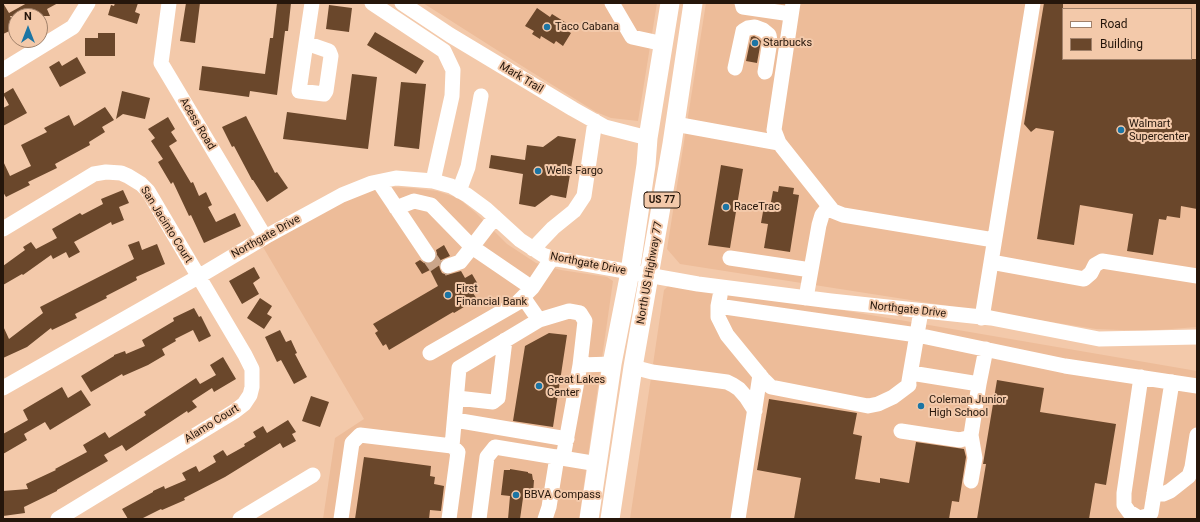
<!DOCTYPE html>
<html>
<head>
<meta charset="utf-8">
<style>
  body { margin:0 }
  #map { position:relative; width:1200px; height:522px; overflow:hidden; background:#f3c9aa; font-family:Roboto,sans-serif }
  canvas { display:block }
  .frame { position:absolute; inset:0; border:4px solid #25160b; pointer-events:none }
  .legend { position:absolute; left:1062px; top:8px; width:130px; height:52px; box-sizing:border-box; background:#f3c9aa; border:1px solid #a1816a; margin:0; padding:5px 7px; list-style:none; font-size:12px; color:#25160b }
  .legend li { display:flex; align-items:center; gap:8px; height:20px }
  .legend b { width:20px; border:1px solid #a1816a }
  .north { position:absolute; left:8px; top:8px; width:40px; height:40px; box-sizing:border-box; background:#f3c9aa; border:1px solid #a1816a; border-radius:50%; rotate:0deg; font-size:11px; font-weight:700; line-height:16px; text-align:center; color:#25160b }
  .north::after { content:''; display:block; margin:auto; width:14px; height:18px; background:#1c75a4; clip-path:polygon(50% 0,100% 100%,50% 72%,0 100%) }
</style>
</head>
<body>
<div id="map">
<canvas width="1200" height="522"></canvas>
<div class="frame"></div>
<ul class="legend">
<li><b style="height:5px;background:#fff"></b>Road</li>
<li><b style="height:11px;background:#6a472b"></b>Building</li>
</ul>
<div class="north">N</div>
</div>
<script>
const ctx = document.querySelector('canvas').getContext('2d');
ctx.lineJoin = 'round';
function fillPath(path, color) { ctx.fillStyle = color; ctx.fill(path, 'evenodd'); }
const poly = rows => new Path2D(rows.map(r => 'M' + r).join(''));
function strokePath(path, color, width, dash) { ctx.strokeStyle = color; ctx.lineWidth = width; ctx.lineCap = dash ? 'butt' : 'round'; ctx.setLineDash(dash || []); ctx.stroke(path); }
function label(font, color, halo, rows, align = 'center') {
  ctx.font = font + ' Roboto,sans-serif'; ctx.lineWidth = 4; ctx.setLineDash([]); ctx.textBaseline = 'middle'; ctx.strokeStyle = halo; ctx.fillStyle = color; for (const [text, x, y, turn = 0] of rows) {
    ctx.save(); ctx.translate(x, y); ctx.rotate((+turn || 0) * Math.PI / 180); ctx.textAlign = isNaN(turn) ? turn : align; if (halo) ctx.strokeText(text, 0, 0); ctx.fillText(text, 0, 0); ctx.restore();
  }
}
fillPath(poly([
  [423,3,657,3,638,121,611,118,596,112,522,66],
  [706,3,1197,3,1197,327,1145,331,1096,329,680,264,667,249],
  [1063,9,1191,9,1191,59,1063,59],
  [390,187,412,188,437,191,458,198,476,213,507,244,536,263,561,270,607,277,613,281,579,519,323,519,335,438,364,419,263,247,340,202,364,191],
  [671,283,684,283,1197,371,1197,519,630,519,664,290]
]), '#edbc99');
fillPath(poly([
  [3,3,9,13,27,3,58,3,47,9,50,16,10,16,16,28,3,34],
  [115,3,138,3,135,12,140,14,137,24,108,15,111,5,114,6],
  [186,3,200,3,195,43,180,41],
  [277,3,291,3,288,31,285,31,277,95,250,91,249,97,199,90,202,66,265,74,270,38,273,38],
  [1044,3,1063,3,1063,59,1197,59,1197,209,1181,206,1180,218,1167,216,1166,220,1159,219,1153,255,1127,251,1133,214,1080,205,1074,245,1037,239,1054,131,1036,128,1031,132,1024,124],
  [329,5,352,8,349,32,326,29],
  [537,8,550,17,552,14,568,24,564,29,571,33,563,46,556,41,554,44,541,36,540,39,532,34,534,31,525,26],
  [375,32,424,61,416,74,367,45],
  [98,33,115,33,115,56,85,56,85,38,98,38],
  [754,36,758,38,761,41,757,63,746,61,751,37],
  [77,57,86,73,60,87,49,67,59,61,62,66],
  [352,74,377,77,368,149,283,139,287,112,346,120],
  [401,82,426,84,419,149,394,146],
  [13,88,27,113,3,126,3,108,9,105,3,94],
  [122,91,150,98,145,119,123,114,116,119],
  [105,107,114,120,102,127,105,132,89,142,90,145,55,164,57,168,28,182,30,185,6,197,3,192,3,161,10,176,31,166,21,145,47,132,44,128,69,115,74,126],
  [246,116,275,173,277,172,288,188,267,202,253,180,252,180,234,146,232,147,222,127],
  [168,117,175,129,171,132,177,141,169,146,191,183,193,182,199,196,206,192,212,205,208,207,216,222,235,213,241,226,204,243,191,215,189,216,173,182,171,184,158,162,163,159,151,141,155,138,148,129],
  [558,136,576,139,566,198,551,195,535,207,519,204,523,174,489,168,491,155,525,160,527,145,543,147],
  [721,165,743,169,730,248,708,245],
  [779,186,794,188,793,194,799,195,790,252,764,248,768,224,761,223,764,206,770,207,773,191,778,192],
  [123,190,129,203,119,207,124,220,112,225,111,222,74,242,80,252,69,258,66,252,53,259,51,255,23,275,22,274,3,285,3,266,25,250,23,247,31,242,36,249,57,238,52,229,80,213,82,215,103,204,101,199],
  [139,241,142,250,157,244,165,264,136,277,137,280,106,296,107,298,75,314,77,318,52,330,51,328,27,347,3,358,3,326,9,339,43,313,40,307,134,259,128,245],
  [444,245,450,256,441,260,439,265,440,269,442,273,447,275,461,271,465,278,472,274,479,286,471,290,477,299,454,313,453,312,389,350,386,344,383,346,375,333,378,331,373,324,438,286,430,270,422,274,415,263,420,260,424,263,433,263,436,259,437,254,436,250],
  [254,267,260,278,253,283,259,294,242,304,229,281],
  [260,298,272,306,267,314,272,317,264,329,247,318],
  [194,308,199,317,201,316,211,336,199,342,193,330,175,339,176,341,162,349,165,355,148,365,123,376,122,374,91,392,81,376,114,356,114,355,125,351,126,354,145,346,142,340,174,321,173,318],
  [280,330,286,342,291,340,297,353,295,354,307,377,294,384,281,360,277,362,265,337],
  [549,333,567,335,553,427,513,421,525,346],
  [223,357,236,379,214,392,212,388,192,401,197,407,188,413,187,411,126,451,122,445,104,455,108,461,57,490,57,491,24,507,25,513,3,516,3,491,28,489,26,484,56,470,55,469,87,452,83,445,105,432,109,438,146,415,144,412,196,378,200,384,216,375,210,365],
  [997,380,1044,388,1040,412,1116,424,1106,485,1095,483,1089,519,977,519,986,464,983,464],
  [62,387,68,398,81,390,91,405,50,430,45,422,24,434,27,440,3,454,3,434,28,420,23,410],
  [311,396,329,402,320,427,302,421],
  [769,399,857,413,853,434,862,436,855,479,880,483,880,478,909,483,916,442,964,449,966,457,959,502,952,501,949,519,794,519,801,478,757,470],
  [288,420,296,432,292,434,296,441,283,448,280,443,225,477,184,498,185,500,162,510,161,509,141,519,128,519,122,509,153,492,153,491,164,486,165,489,186,480,182,473,196,466,199,472,216,462,213,456,223,450,227,456,245,446,244,444,256,437,253,432,263,426,267,433],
  [364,457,431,466,430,476,435,477,434,484,444,486,441,511,430,510,429,519,355,519],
  [510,469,528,472,528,473,532,474,533,480,534,480,533,494,531,494,530,497,528,497,528,499,523,498,520,519,508,519,510,496,501,495,504,470,510,470]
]), '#6a472b');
strokePath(poly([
  [428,255,439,271,448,266]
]), '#caa58a', 15, [15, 8]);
strokePath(poly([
  [169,3,161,63,265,237],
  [372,3,444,51,453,70,452,96,433,181],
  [402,3,450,35,573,109,605,127,648,138],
  [612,3,632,37,664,44],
  [742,3,743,7,791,14],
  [793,3,774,130,779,143,833,211,843,215,994,240],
  [306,43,329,51,331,56,326,91,324,94,299,91,306,43,312,3],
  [735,68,743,31,748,28,755,27,763,30,769,35,770,41,765,72],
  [3,70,73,27,88,3],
  [675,124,779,143],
  [379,182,428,255],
  [459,191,468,167,481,96],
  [396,208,414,201,431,205,472,247,495,217],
  [3,229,94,174,106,172,121,173,128,176,141,184,148,191,245,355,252,369,252,387,250,395,244,404,235,411,58,519],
  [533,249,553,228,574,211,584,196,595,121],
  [730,258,811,270],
  [991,262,1084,279,1091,273,1095,265,1102,261,1197,276],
  [448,266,460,262,472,247,532,288],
  [720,296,718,306,718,317,727,335,763,379,771,387,868,406,878,404,893,397,909,385],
  [523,297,539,320,569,311,580,313,585,321,580,365],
  [806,298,819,225,822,215,829,206],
  [718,306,917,335,1065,366,1197,386],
  [982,318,1033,3],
  [430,353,517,303,532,288,552,258],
  [633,367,652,372,727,382,733,385,739,389,746,397,755,411],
  [911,373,979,384],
  [1141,377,1124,493,1124,505,1129,512,1139,518,1147,516,1151,513,1172,382],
  [909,381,921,311],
  [3,388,198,277,265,237,342,195,372,183,396,178,433,181,451,186,467,195,486,209,520,240,543,255,552,258,698,284,831,301,991,318,1099,339,1197,337],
  [457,398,493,402,498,398,505,340],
  [455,420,567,439],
  [901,431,960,440,967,438,971,435],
  [452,446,459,368,539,320],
  [563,458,580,365,612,364],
  [971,481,975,458,971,435,979,384,986,349],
  [1154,493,1163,494,1170,491,1189,476,1192,467,1197,435],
  [240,519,313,475],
  [341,519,352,443,360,435,452,446,458,452,449,519],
  [479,519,487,457,495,447,598,464],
  [545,519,549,507,557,457],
  [738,519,760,375]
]), '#fff', 15);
strokePath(poly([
  [589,519,612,364,630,272,646,165,648,138,670,3],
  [610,519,633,367,672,144,693,3]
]), '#fff', 19);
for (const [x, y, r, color] of [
  [547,27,4,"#1c75a4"],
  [755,43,4,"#1c75a4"],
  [1121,130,4,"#1c75a4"],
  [538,171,4,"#1c75a4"],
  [726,207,4,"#1c75a4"],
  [448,295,4,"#1c75a4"],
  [539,386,4,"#1c75a4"],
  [921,406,4,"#1c75a4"],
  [516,495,4,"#1c75a4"]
]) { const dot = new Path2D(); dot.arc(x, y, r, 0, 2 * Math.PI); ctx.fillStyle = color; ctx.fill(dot); strokePath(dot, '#f3c9aa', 1.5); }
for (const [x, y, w] of [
  [662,200,36]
]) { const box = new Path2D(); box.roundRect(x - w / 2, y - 8, w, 16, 3); ctx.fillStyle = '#f3c9aa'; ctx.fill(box); strokePath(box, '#25160b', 1); }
label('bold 10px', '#25160b', null, [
  ["US 77",662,200]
]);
label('11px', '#25160b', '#f3c9aa', [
  ["Taco Cabana",555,27],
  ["Starbucks",763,43],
  ["Walmart",1129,124],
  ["Supercenter",1129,137],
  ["Wells Fargo",546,171],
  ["RaceTrac",734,207],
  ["First",456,289],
  ["Financial Bank",456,302],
  ["Great Lakes",547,380],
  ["Center",547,393],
  ["Coleman Junior",929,400],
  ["High School",929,413],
  ["BBVA Compass",524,495]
], 'left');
label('11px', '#25160b', '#f3c9aa', [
  ["Mark Trail",521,78,31],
  ["Acess Road",197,124,59],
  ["San Jacinto Court",166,225,58],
  ["Northgate Drive",266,237,-29],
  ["Northgate Drive",588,264,11],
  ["North US Highway 77",650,273,-80],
  ["Northgate Drive",908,310,6],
  ["Alamo Court",212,424,-32]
]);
</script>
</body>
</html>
